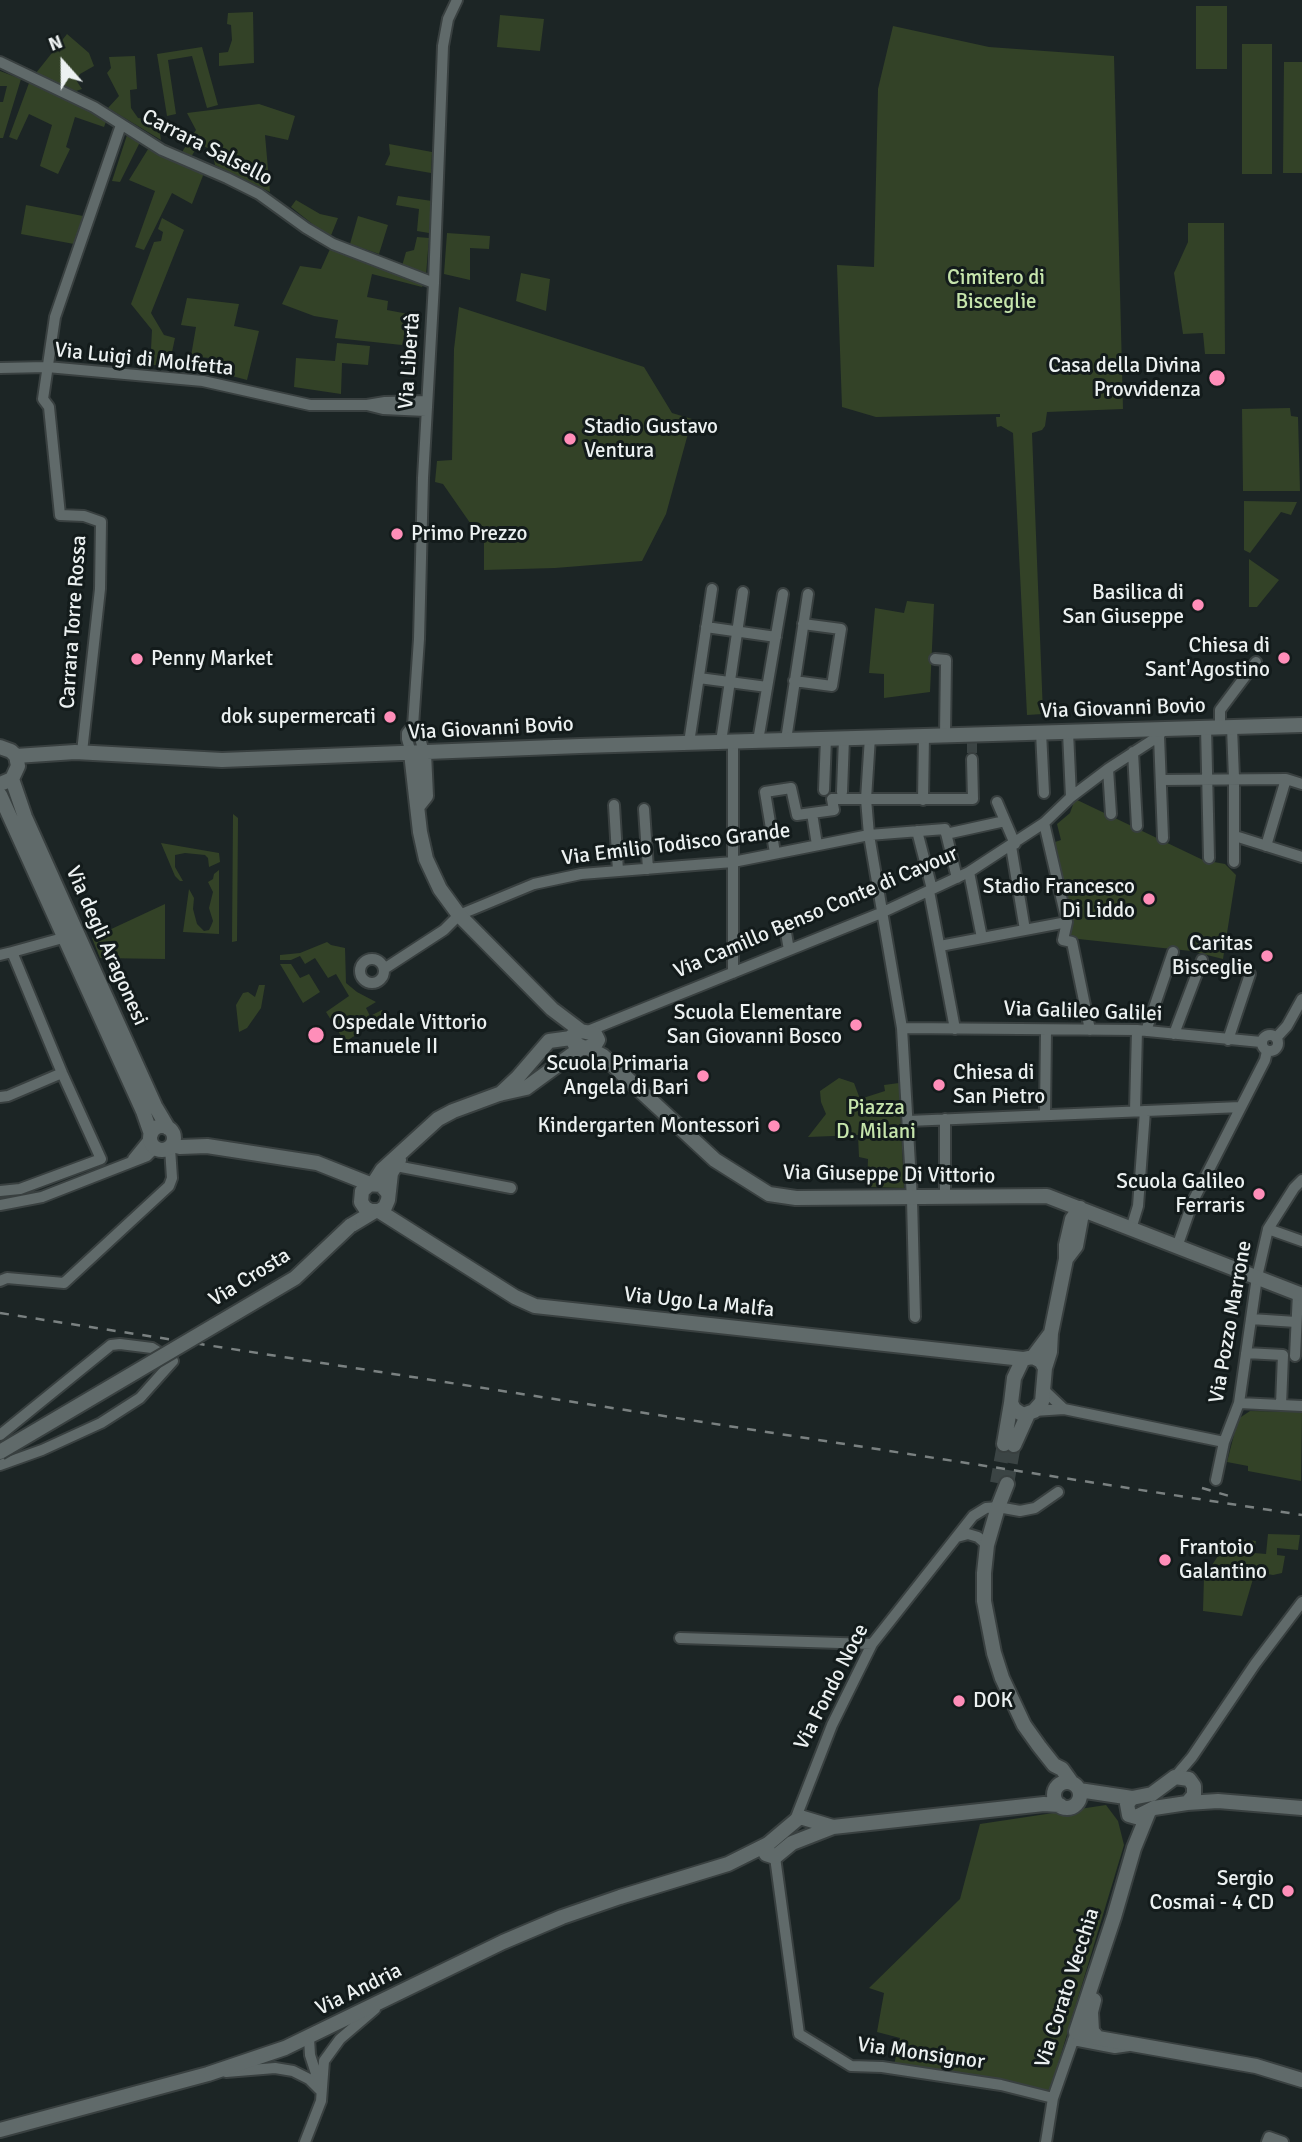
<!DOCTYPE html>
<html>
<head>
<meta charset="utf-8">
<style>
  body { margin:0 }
  #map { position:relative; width:1302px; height:2142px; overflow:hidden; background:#1c2525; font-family:Signika,sans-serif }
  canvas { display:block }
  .north { position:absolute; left:28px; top:28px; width:70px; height:70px; -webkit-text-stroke:5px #131b1b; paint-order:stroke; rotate:339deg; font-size:19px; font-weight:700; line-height:28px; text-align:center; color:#ecf1f1 }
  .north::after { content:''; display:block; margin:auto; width:24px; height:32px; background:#ecf1f1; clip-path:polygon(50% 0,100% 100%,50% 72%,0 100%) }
</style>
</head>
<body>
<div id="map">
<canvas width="1302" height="2142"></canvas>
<div class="north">N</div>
</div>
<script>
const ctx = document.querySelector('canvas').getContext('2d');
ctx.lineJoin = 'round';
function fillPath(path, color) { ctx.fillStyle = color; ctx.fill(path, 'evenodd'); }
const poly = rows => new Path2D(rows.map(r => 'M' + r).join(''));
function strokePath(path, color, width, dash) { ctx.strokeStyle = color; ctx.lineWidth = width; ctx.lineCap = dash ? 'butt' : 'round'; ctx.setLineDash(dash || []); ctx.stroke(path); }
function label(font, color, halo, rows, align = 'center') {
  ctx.font = font + ' Signika,sans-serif'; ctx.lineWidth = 6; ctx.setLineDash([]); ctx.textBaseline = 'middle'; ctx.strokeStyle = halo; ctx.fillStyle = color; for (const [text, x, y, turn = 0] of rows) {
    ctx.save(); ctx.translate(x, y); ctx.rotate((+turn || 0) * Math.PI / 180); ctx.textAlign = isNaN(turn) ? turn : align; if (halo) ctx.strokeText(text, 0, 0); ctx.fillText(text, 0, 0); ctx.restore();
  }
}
fillPath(poly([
  [1196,6,1227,6,1227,69,1196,69],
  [253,12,254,63,219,66,219,53,228,52,232,40,231,25,227,24,228,13],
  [500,15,544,19,540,51,497,47],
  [893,26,989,47,1114,56,1123,409,1047,412,1045,426,1042,430,1032,433,1043,714,1027,715,1013,433,1001,426,997,427,996,417,1000,417,1000,414,876,417,842,407,837,265,874,267,878,89],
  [67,34,89,53,94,66,80,74,76,80,82,89,76,91,36,73],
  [1242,44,1272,44,1272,174,1242,174],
  [202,47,218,105,207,108,192,56,168,60,176,114,167,116,157,54],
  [135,56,137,89,130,90,131,108,138,118,158,121,161,140,108,108,119,96,107,73,111,68,109,57],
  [1284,62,1302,62,1302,173,1283,173],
  [0,71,21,79,3,138,0,138,0,102,3,102,7,86,0,86],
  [29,83,107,119,104,127,75,117,66,147,70,149,58,174,40,166,52,125,29,114,17,140,9,137],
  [259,104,295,116,288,140,265,135,270,192,215,165,212,150,199,144,191,157,182,152,196,130,187,113],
  [127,135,140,142,120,182,112,181],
  [389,144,432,152,431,173,385,165,390,154],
  [150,146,204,173,192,204,172,193,144,250,135,247,155,191,129,180],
  [398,196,432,201,429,233,417,231,419,209,396,205],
  [296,200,320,214,338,218,330,238,291,207],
  [26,205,83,216,74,244,21,234],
  [358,216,388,225,379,254,350,244],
  [162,218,184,230,151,313,164,335,175,338,169,366,135,364,139,355,151,349,152,330,131,304,154,242,161,241,163,232,158,229],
  [1188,223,1224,223,1225,354,1205,354,1203,333,1183,334,1174,273,1188,242],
  [447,233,490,236,489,249,470,248,470,280,444,274],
  [417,237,429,238,426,275,402,266,406,252,414,250],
  [330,249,425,283,422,287,372,274,367,297,388,301,387,310,419,316,418,324,407,324,402,345,335,338,338,320,314,316,282,304,300,266,321,269],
  [521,273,550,279,546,311,516,301],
  [187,298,239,304,234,326,259,331,247,380,217,372,218,359,191,356,196,327,181,325],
  [459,307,644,367,672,413,692,419,666,514,642,561,555,568,484,570,484,543,443,484,435,482,437,461,452,460,454,349],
  [337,343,370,346,368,365,342,363,341,394,294,387,296,358,335,361],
  [1290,408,1291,416,1298,417,1300,491,1243,491,1242,409],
  [1244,501,1297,502,1291,515,1281,512,1250,553,1244,550],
  [1249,559,1279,580,1257,607,1249,607],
  [907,601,934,604,930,692,884,698,884,674,869,673,875,608,904,613],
  [1075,799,1203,860,1225,864,1236,875,1223,959,1191,951,1069,938,1052,843,1061,840,1057,824,1070,813],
  [233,814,238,818,237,941,232,942],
  [161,843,219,853,220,862,209,867,208,858,205,855,185,853,175,855,175,867,183,881,180,881,175,876],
  [219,870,219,934,183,932,189,889,194,898,193,909,197,924,204,931,209,930,211,926,213,921,209,908,213,892,208,882,213,879,214,874],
  [165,904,165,959,100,958,92,938],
  [327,942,331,945,345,948,346,983,357,992,376,1002,366,1008,370,1016,382,1010,387,1015,345,1042,326,1012,349,996,336,974,328,978,315,958,305,964,300,956,291,960,280,960,280,955,300,953],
  [280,964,291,964,300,978,309,974,320,992,303,1003],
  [259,985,265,985,261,1008,247,1028,239,1032,236,1005,243,993,248,992,255,997],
  [839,1078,854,1083,860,1099,885,1091,884,1085,899,1083,904,1188,867,1187,868,1159,859,1157,858,1135,808,1137,826,1114,821,1102,820,1091],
  [1250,1411,1302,1412,1301,1481,1248,1471,1248,1466,1227,1462,1238,1419],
  [1268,1534,1300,1535,1298,1550,1277,1548,1277,1555,1285,1556,1282,1573,1273,1575,1262,1573,1260,1579,1253,1579,1242,1616,1203,1611,1204,1577,1218,1556,1229,1556,1231,1544,1237,1545,1238,1539,1256,1541,1254,1553,1266,1554],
  [1106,1805,1118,1821,1124,1845,1049,2094,894,2065,900,2038,877,2032,884,1993,869,1988,960,1899,980,1824]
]), '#334227');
strokePath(poly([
  [972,743,972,759]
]), '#3b4444', 10, [10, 5]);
strokePath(poly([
  [997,1483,1004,1444],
  [1007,1484,1014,1445]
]), '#3b4444', 14, [14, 7]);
const street = poly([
  [0,62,94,107,162,150,227,178,259,194,306,228,333,244,434,283],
  [0,368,47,367,203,381,310,405,367,405],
  [426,411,383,409,367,405,385,402,426,401],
  [706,627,776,637],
  [935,659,946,660,945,735],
  [699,678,767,687],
  [794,681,832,686,841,629,803,624],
  [413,726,419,734,424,753],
  [1206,727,1209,858],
  [1220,727,1220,710,1256,662],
  [1232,727,1234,778,1234,862],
  [1041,732,1044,793],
  [1068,732,1071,797],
  [1159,736,1163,838],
  [870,737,866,799,869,835,902,1028,912,1199,915,1317],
  [786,740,808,594],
  [758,741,783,594],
  [721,742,743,592],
  [689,743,712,589],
  [82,752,100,589,101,522,84,516,60,515,49,407,43,399,55,317,121,125],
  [1133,752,1137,826],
  [411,753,407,739,407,733,413,726,419,639,423,478,434,283,443,46,448,19,457,0],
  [1108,769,1111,814],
  [1162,780,1286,779,1302,784],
  [824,790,826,738],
  [842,792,844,738],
  [923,800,924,735],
  [997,802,1015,844],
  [614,805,618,871],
  [644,809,648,869],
  [812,813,817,845],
  [1044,823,1067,922,1063,940,1072,942,1090,1030],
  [917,831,932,889],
  [946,834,1005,821],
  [1235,836,1302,857],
  [1011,846,1025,930],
  [1266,846,1286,779],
  [775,853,765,792,791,788,797,815,834,810,832,799,973,799,972,759],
  [969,872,982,938],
  [929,891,955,1029],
  [785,927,789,950],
  [940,946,1067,922],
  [12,952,70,936],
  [0,955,12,952,62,1073,101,1159,20,1189,0,1191],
  '360 971a12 12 0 1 1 24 0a12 12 0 1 1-24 0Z',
  [384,969,444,930,459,915,534,884,581,874,733,862,869,835,945,829,957,878],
  [733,973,733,742],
  [902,1028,1137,1030,1261,1042],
  [588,1031,881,913,969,872,1044,823,1071,797,1108,769,1159,736,1163,729],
  [1146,1031,1173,952],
  [1174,1034,1202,960],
  '1262 1043a8 8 0 1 1 16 0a8 8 0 1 1-16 0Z',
  [1276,1038,1287,1026,1302,999],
  [1228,1040,1250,974],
  [0,1097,8,1096,62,1073],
  [1135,1111,1137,1030],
  [1045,1115,1046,1030],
  [908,1121,1241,1107],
  [133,1159,150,1138],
  [396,1166,511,1188],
  [945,1198,945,1119],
  [0,1205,42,1197,147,1156,155,1148],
  [1131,1229,1138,1206,1145,1111],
  [1268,1229,1302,1241],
  [1177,1247,1193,1201,1265,1060,1267,1051],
  [0,1281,7,1278,64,1283,169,1186,172,1178,170,1148],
  [1251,1319,1296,1322],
  [1246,1353,1283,1355,1281,1405],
  [1295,1356,1298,1293],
  [1239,1403,1302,1406],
  [1064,1409,1224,1442],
  [1034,1411,1064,1409,1044,1390],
  [0,1435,111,1345,120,1344,152,1348,173,1361,140,1398,101,1423,42,1450,0,1465],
  [1216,1480,1224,1442,1239,1403,1257,1277,1268,1229,1294,1188,1302,1180],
  [957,1537,968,1534,978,1537,987,1545],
  [680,1638,872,1644],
  [1175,1777,1192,1757,1255,1664,1302,1602],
  [795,1820,832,1725,872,1644,973,1516,986,1508,998,1507,1020,1511,1035,1508,1058,1492],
  [775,1857,799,2034,851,2066,882,2067,1001,2085,1053,2098],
  [309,2038,310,2055,320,2086],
  [1073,2040,1115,2048,1129,2046],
  [226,2072,275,2068,293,2071,309,2079,321,2091],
  [305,2142,321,2101,324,2061,340,2039,375,2009],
  [1046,2142,1053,2098,1076,2032],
  [1267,2142,1269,2137,1283,2142]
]);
const secondary = poly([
  [0,747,11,751,16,756,18,766,12,779,0,784],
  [411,753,420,832,426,859,440,889,459,915,552,1009,581,1031],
  [16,756,75,752,222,760,580,746,1302,725],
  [12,779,25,817,77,933,155,1106,168,1128],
  [0,795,143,1111,151,1134],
  [418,806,426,796,424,753],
  [581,1031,595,1034,598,1040,595,1045,585,1048,574,1043,572,1036,581,1031],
  [588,1048,603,1056,715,1160,769,1194,796,1198,1047,1196,1302,1295],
  [500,1094,518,1077,549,1041,571,1038],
  '150 1138a12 12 0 1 1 24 0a12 12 0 1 1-24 0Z',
  [172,1145,180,1147,207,1146,317,1163,370,1184],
  [373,1184,382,1170,438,1119,453,1111,499,1094,526,1088,581,1048],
  [388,1193,381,1185,370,1184,362,1191,361,1202,365,1208,371,1211,379,1211,385,1207,388,1200,391,1173,399,1160],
  [379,1211,515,1297,535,1306,1023,1359,1033,1357,1041,1361,1045,1368,1042,1402,1034,1411,1023,1415,1014,1409,1011,1403,1014,1378,1023,1359],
  [350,1226,375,1211],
  [1066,1259,1076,1246,1081,1219],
  [1051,1333,1066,1259,1066,1245,1072,1219,1080,1208],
  [1033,1357,1051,1333,1050,1352,1045,1368],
  [1004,1444,1011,1403],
  [1014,1445,1028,1414],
  [1007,1484,998,1507,987,1545,984,1573,984,1601,994,1653,1002,1678,1024,1725,1039,1746,1054,1765,1062,1769,1072,1783],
  [1175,1777,1189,1779,1194,1786,1194,1795,1187,1803,1154,1808,1136,1817,1129,1815,1127,1804,1132,1798,1152,1794,1175,1777],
  '1054 1795a13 13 0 1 1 26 0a13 13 0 1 1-26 0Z',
  [1079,1790,1132,1798],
  [1187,1803,1218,1801,1302,1808],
  [1149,1811,1134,1848,1114,1917,1076,2032,1098,2038,1256,2066,1302,2080],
  [768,1844,766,1854,775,1857,792,1843,833,1827,1044,1804,1060,1805],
  [1094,2000,1091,2012,1092,2031,1098,2038],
  [0,2130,208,2074,285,2048,503,1942,562,1917,620,1897,728,1864,768,1844,800,1817,833,1827]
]);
strokePath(street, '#394040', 14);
strokePath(secondary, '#394040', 18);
strokePath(street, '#606a6a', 10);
strokePath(secondary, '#606a6a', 14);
strokePath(poly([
  [0,1313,1302,1515],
  [1202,1488,1229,1496]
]), '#7a8181', 2.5, [9, 9]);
const secondaryBridge = poly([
  [0,1452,295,1278,350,1226]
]);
strokePath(secondaryBridge, '#394040', 18, []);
strokePath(secondaryBridge, '#606a6a', 14);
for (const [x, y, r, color] of [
  [1217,378,9,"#ff8eb9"],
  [570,439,7,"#ff8eb9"],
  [397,534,7,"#ff8eb9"],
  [1198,605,7,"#ff8eb9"],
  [1284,658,7,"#ff8eb9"],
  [137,659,7,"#ff8eb9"],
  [390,717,7,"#ff8eb9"],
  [1149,899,7,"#ff8eb9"],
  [1267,956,7,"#ff8eb9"],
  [856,1025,7,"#ff8eb9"],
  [316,1035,9,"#ff8eb9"],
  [703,1076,7,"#ff8eb9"],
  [939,1085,7,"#ff8eb9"],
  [774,1126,7,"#ff8eb9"],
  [1259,1194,7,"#ff8eb9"],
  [1165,1560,7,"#ff8eb9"],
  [959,1701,7,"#ff8eb9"],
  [1288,1891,7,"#ff8eb9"]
]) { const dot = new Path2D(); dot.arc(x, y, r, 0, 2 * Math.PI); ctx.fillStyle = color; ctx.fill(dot); strokePath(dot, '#131b1b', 2.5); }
label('21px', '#ecf1f1', '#131b1b', [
  ["Carrara Salsello",207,148,27],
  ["Via Luigi di Molfetta",144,360,6],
  ["Via Libertà",410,361,-86],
  ["Carrara Torre Rossa",74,622,-86],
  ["Via Giovanni Bovio",1123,709,-2],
  ["Via Giovanni Bovio",491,729,-3],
  ["Via Emilio Todisco Grande",676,845,-7],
  ["Via Camillo Benso Conte di Cavour",816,913,-23],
  ["Via degli Aragonesi",106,946,66],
  ["Via Galileo Galilei",1083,1012,2],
  ["Via Giuseppe Di Vittorio",889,1175,1],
  ["Via Crosta",250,1278,-32],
  ["Via Ugo La Malfa",699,1303,6],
  ["Via Pozzo Marrone",1231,1322,-80],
  ["Via Fondo Noce",832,1687,-63],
  ["Via Corato Vecchia",1068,1988,-72],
  ["Via Andria",359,1990,-26],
  ["Via Monsignor",921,2054,8]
]);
label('21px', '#c6e5ac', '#131b1b', [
  ["Cimitero di",996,278],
  ["Bisceglie",996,302],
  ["Piazza",876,1108],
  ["D. Milani",876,1132]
]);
label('21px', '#ecf1f1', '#131b1b', [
  ["Casa della Divina",1201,366],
  ["Provvidenza",1201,390],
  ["Stadio Gustavo",584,427,"left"],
  ["Ventura",584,451,"left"],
  ["Primo Prezzo",411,534,"left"],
  ["Basilica di",1184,593],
  ["San Giuseppe",1184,617],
  ["Chiesa di",1270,646],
  ["Sant'Agostino",1270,670],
  ["Penny Market",151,659,"left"],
  ["dok supermercati",376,717],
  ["Stadio Francesco",1135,887],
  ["Di Liddo",1135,911],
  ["Caritas",1253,944],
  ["Bisceglie",1253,968],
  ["Scuola Elementare",842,1013],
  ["San Giovanni Bosco",842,1037],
  ["Ospedale Vittorio",332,1023,"left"],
  ["Emanuele II",332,1047,"left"],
  ["Scuola Primaria",689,1064],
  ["Angela di Bari",689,1088],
  ["Chiesa di",953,1073,"left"],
  ["San Pietro",953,1097,"left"],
  ["Kindergarten Montessori",760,1126],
  ["Scuola Galileo",1245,1182],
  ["Ferraris",1245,1206],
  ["Frantoio",1179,1548,"left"],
  ["Galantino",1179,1572,"left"],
  ["DOK",973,1701,"left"],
  ["Sergio",1274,1879],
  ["Cosmai - 4 CD",1274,1903]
], 'right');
</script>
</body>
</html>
